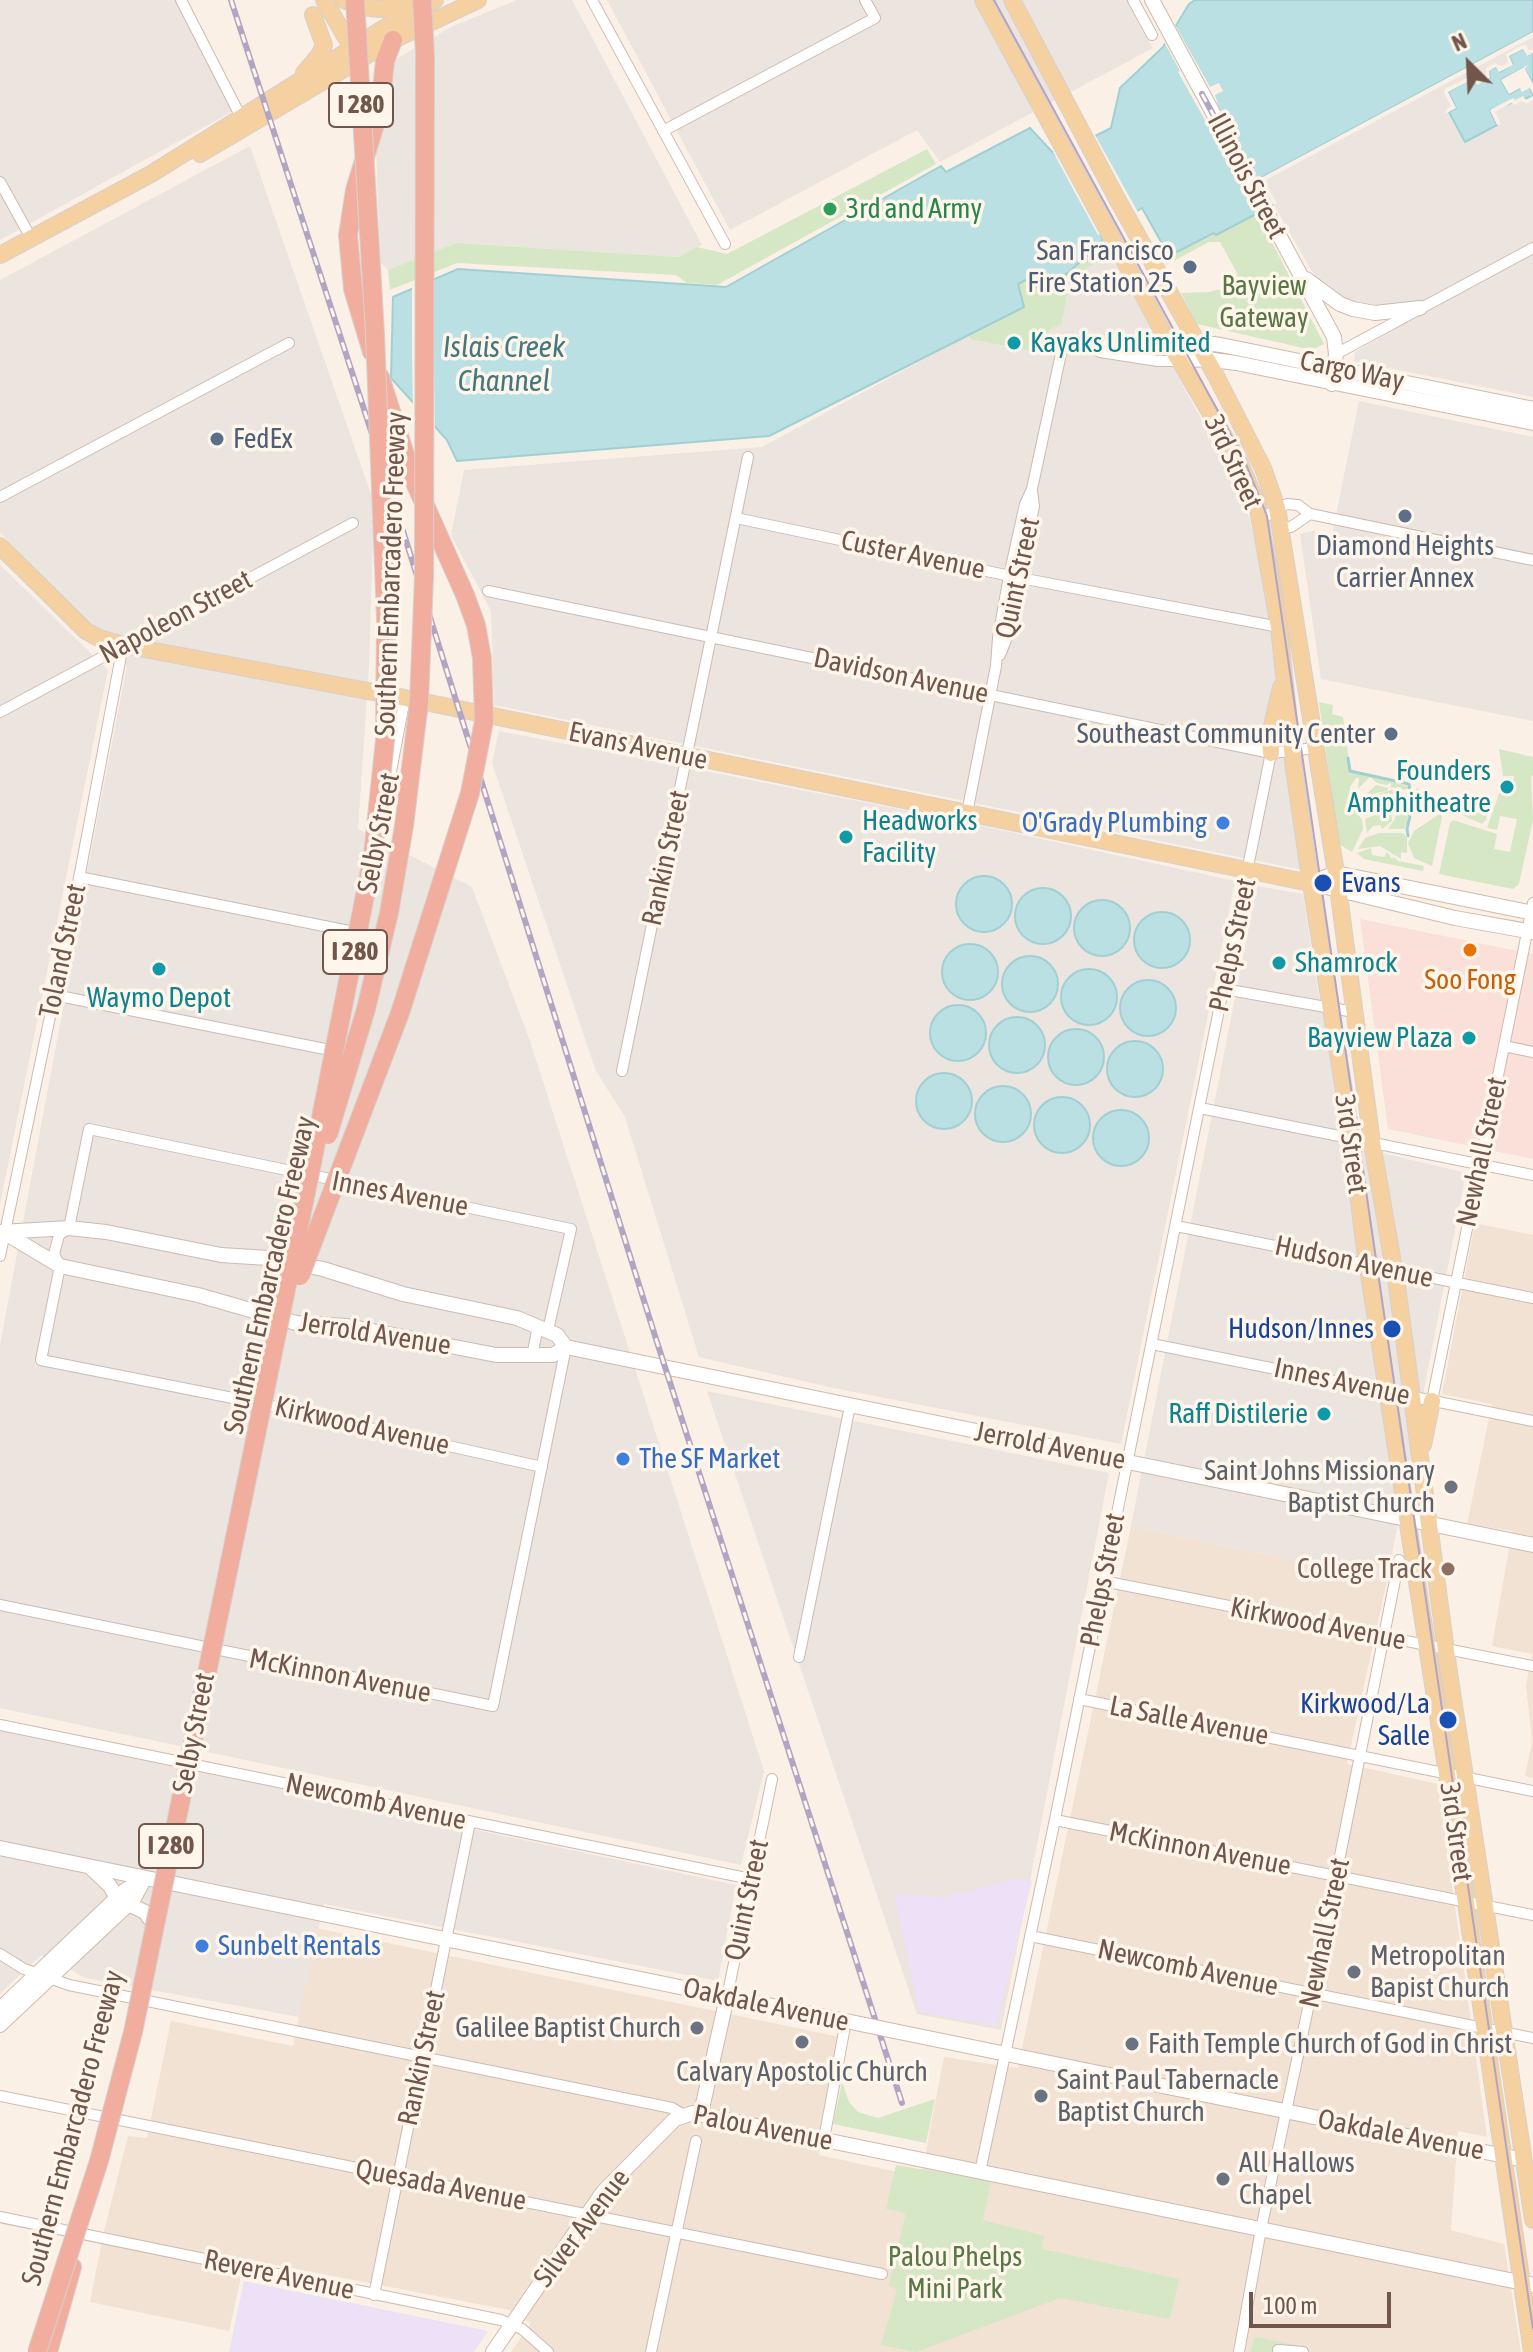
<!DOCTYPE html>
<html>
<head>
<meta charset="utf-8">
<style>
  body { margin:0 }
  #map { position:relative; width:1533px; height:2352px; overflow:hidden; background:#fbf0e5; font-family:"Asap Condensed",sans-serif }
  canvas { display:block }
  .north { position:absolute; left:1429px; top:24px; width:80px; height:80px; -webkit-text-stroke:6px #fef5eb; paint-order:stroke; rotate:336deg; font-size:22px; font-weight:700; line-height:32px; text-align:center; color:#72564c }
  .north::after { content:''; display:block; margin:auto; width:28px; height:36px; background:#72564c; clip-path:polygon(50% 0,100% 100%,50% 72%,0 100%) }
  .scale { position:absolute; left:1249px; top:2292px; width:142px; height:36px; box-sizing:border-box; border:4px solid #72564c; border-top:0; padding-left:10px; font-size:24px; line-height:28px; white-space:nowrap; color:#72564c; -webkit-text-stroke:6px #fef5eb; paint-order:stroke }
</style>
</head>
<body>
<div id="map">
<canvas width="1533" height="2352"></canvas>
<div class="north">N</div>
<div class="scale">100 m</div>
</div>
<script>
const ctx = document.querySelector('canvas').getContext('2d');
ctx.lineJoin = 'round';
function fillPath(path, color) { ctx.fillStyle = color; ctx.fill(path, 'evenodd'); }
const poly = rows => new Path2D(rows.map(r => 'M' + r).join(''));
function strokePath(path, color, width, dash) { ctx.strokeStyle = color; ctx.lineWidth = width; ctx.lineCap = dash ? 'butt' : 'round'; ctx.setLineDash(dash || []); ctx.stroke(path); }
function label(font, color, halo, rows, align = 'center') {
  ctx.font = font + ' "Asap Condensed",sans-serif'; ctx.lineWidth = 7; ctx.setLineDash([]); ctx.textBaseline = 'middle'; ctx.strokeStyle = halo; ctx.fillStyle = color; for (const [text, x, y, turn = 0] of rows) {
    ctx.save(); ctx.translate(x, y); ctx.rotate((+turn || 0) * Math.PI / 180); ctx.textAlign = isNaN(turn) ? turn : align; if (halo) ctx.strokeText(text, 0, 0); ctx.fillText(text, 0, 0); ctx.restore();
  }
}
fillPath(poly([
  [1475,1223,1533,1235,1533,1778,1525,1776,1532,1742,1526,1685,1532,1654,1492,1646,1512,1531,1467,1524,1492,1404,1442,1394],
  [1131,1526,1387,1580,1347,1764,1438,1784,1487,2137,1458,2131,1451,2230,1504,2244,1521,2352,511,2352,531,2323,509,2310,245,2259,229,2331,90,2302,104,2231,128,2136,147,2138,171,2021,293,2046,316,1928,840,2037,819,2155,921,2177,944,2057,1018,2068]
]), '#f2e2d4');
fillPath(poly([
  [1360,919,1533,954,1533,1159,1388,1129]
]), '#fae0d9');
fillPath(poly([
  [0,0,181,0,235,110,0,240],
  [517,0,572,0,702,245,679,257,456,243,388,270,380,262,376,148,390,68,396,59,451,27],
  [607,0,1127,0,1153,48,940,162,917,130,730,230],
  [1533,32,1533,397,1354,361,1355,352,1397,328,1386,307,1344,300,1318,282,1259,179],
  [250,146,374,503,369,667,358,829,472,887,530,1041,764,1771,741,1865,0,1708,0,1345,68,982,66,980,127,666,0,532,0,280],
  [1110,255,1223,458,1250,519,1269,610,1307,871,494,705,491,611,451,535,464,470,762,447,969,335,972,339,1049,330,1062,324,1070,278],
  [1359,401,1533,437,1533,721,1321,679,1300,534,1313,531,1332,535],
  [0,565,108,670,0,1204],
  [499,731,950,819,1235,881,1121,1444,829,1387,699,1357,625,1117,596,1071,492,763],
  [1257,886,1303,894,1318,990,1349,1145,1466,1173,1387,1580,1131,1526],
  [707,1391,1109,1473,1001,2030,917,2014],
  [0,1729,736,1885,718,1981,324,1904,299,2017,86,1978,41,1955,0,1994]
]), '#ebe4df');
fillPath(poly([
  [1016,1878,1032,1881,996,2025,919,2012,894,1893,946,1898,954,1893,966,1893],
  [244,2281,488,2331,474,2352,229,2352]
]), '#ede1f7');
fillPath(poly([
  [927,149,936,164,717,285,687,283,676,275,457,263,390,290,388,270,456,243,679,257,697,247,727,254],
  [1257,213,1324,344,1312,350,1197,324,1181,293,1208,292,1232,287,1237,273,1220,242,1209,242,1166,265,1163,260],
  [1103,241,1110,255,1070,278,1062,324,1049,330,1047,354,971,339,969,335,1024,308,1018,284,1028,279,1063,277],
  [1319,702,1333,705,1332,714,1343,717,1350,771,1408,786,1408,789,1402,790,1391,787,1391,782,1387,785,1377,783,1370,777,1358,789,1359,778,1356,778,1350,787,1349,800,1362,820,1363,829,1352,852,1339,844],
  [1499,749,1533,757,1533,775,1531,777,1533,820,1519,884,1513,889,1439,874,1450,823,1453,820,1497,834,1494,849,1510,852,1517,819,1500,816,1497,830,1487,828,1500,791,1510,796,1514,776,1503,776],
  [1376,785,1388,788,1387,791,1375,793,1385,802,1367,805,1374,814,1364,816,1363,797],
  [1417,788,1438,810,1436,812,1420,812,1412,807,1412,796],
  [1391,790,1402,793,1391,806,1392,821,1382,829,1380,825,1373,826,1367,833,1365,819,1377,814,1370,806,1387,804,1388,801,1378,794],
  [1408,792,1403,805,1408,817,1407,823,1404,829,1388,829,1395,819,1397,802],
  [1476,796,1489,800,1486,820,1482,824,1460,814],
  [1441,813,1442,817,1432,866,1414,858,1408,843,1414,831],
  [1379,833,1403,833,1407,838,1407,853,1401,852,1401,859,1380,846,1358,849,1365,838],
  [1371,848,1372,855,1384,857,1387,852,1392,859,1394,857,1398,861,1424,866,1423,871,1364,859,1357,853],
  [842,2082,849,2102,858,2112,878,2118,935,2099,926,2143,833,2124],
  [896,2165,991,2181,983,2220,1044,2236,1042,2249,1179,2279,1170,2319,1060,2298,916,2352,881,2345,897,2290,889,2285,906,2213,886,2209],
  [1254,2337,1297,2345,1295,2352,1251,2352]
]), '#d5e7c4');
const water = poly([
  [1195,0,1533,0,1533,32,1259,179,1273,205,1216,235,1214,233,1169,256,1142,208,1101,234,1103,242,1063,277,1040,290,1028,279,1018,284,1024,307,769,436,457,461,447,440,391,378,393,297,458,269,726,287,941,166,946,172,1030,128,1056,156,1111,128,1120,88,1163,47,1189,4,1195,0],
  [1524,48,1527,55,1533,53,1533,84,1524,68,1501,80,1509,94,1520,88,1530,88,1533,96,1490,110,1497,125,1465,142,1449,112,1456,108,1448,92,1473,78,1476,84,1490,78,1489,70,1497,67,1500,72,1513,64,1509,56,1524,48],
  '956 904a28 28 0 1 1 56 0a28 28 0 1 1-56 0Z',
  '1015 916a28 28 0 1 1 56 0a28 28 0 1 1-56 0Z',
  '1074 928a28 28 0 1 1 56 0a28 28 0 1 1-56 0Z',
  '1134 940a28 28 0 1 1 56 0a28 28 0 1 1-56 0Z',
  '942 972a28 28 0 1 1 56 0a28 28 0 1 1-56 0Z',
  '1002 984a28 28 0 1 1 56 0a28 28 0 1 1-56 0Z',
  '1061 997a28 28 0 1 1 56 0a28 28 0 1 1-56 0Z',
  '1120 1008a28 28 0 1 1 56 0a28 28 0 1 1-56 0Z',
  '930 1033a28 28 0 1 1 56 0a28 28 0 1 1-56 0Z',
  '989 1045a28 28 0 1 1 56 0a28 28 0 1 1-56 0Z',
  '1048 1057a28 28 0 1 1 56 0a28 28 0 1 1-56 0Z',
  '1107 1069a28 28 0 1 1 56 0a28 28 0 1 1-56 0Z',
  '916 1101a28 28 0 1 1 56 0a28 28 0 1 1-56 0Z',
  '975 1114a28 28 0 1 1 56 0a28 28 0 1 1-56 0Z',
  '1034 1125a28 28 0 1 1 56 0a28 28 0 1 1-56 0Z',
  '1093 1138a28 28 0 1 1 56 0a28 28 0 1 1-56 0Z'
]);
fillPath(water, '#bae0e3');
strokePath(water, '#a1d0d4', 2);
fillPath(poly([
  [1174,23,1210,87,1219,83,1223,91,1215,95,1218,105,1270,206,1257,213,1178,72,1180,71,1163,40],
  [1533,32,1533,37,1264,181,1277,203,1273,205,1259,179],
  [1522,45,1526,45,1529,50,1533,49,1533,53,1527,56,1523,49,1509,56,1513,65,1499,72,1496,67,1489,71,1490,78,1477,85,1473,79,1448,92,1456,108,1445,114,1446,110,1451,106,1444,93,1445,89,1472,75,1478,80,1486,75,1486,68,1495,63,1501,66,1508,63,1506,54],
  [1528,65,1525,69,1533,84,1533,94,1530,88,1522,92,1520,88,1509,94,1501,80],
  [1523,96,1526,100,1533,96,1533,100,1526,104,1522,101,1515,105,1511,103,1495,112,1501,123,1497,125,1490,110,1513,98,1515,100],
  [1094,133,1139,214,1098,235,1053,152],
  [434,276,434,348,435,433,413,409,412,353,412,284]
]), '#fbf0e5');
strokePath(poly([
  [1348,758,1350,771,1409,784,1410,792,1405,806,1410,816,1407,829,1408,836]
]), '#a1d0d4', 3);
const street = poly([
  [181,0,244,123],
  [592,0,725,244],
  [1133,0,1152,35],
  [663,131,875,18,865,0],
  [0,182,31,238],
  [1094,346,1103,344,1144,349,1170,345],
  [1336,354,1533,248],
  [0,497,289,343],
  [736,518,1015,577,1279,627],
  [1260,521,1277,508,1287,504,1298,505,1310,514,1533,560],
  [1282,528,1291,527,1310,514],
  [488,591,1271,753,1315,748],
  [1000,655,1006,640,1034,506,1032,491],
  [0,712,353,523],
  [389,782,405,698],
  [967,813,996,666,998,638,1009,576,1025,504,1032,489,1062,349,1068,344,1083,341,1094,346,1100,352,1158,361,1179,361],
  [79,877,359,933],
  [1224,989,1354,1012],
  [54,995,335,1051],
  [1504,1046,1533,1052],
  [622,1071,748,457],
  [1200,1108,1533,1175],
  [1176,1226,1533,1298],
  [0,1256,80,873,123,645],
  [1152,1344,1533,1421],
  [532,1356,538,1326],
  [1432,1401,1533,903],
  [542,1467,263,1404,41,1360,60,1266,54,1254,59,1235,69,1228,89,1129,571,1229,548,1330],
  [1103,1581,1533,1666],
  [0,1605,493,1706,566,1347],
  [799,1657,850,1406],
  [1079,1699,1533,1791],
  [0,1725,751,1879],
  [1055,1820,1533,1915],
  [1030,1936,1533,2038],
  [0,1954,24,1969,69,1985,672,2108,684,2115],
  [727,1997,772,1779],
  [0,2096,882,2274],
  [824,2139,846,2021],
  [980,2172,1053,1829,1271,753],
  [0,2217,501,2320,522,2329,548,2352],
  [374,2295,470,1822],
  [1278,2350,1303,2352],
  [651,2352,696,2141],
  [1239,2352,1261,2229,1333,1891,1399,1560]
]);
const secondary = poly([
  [1152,0,1334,337,1336,354,1332,384],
  [1306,279,1340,304,1353,309,1375,313,1420,308],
  [1170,345,1197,342,1221,345,1533,409],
  [1179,361,1206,359,1236,363,1533,423],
  [1310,883,1336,873,1533,913],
  [1310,883,1455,918,1533,932],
  [0,1232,69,1228,106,1232,221,1255,268,1258,323,1269,403,1294,517,1318,557,1335,566,1347,1533,1545],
  [5,1233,60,1266,198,1295,296,1323,347,1326,496,1355,553,1355,566,1347],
  [0,1848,846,2021],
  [91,1868,110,1886,117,1898],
  [128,1904,145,1912,155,1926],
  [0,2009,124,1891,142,1880],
  [0,2025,133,1900,145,1878],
  [894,2031,1524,2160],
  [701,2113,727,1997],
  [493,2352,603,2192,675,2119,693,2113,1533,2285]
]);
const primary = poly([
  [324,0,352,48,353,59],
  [344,0,360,7,380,9,403,7,419,1],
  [983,0,1170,345,1240,463,1257,504,1279,627,1294,769,1308,865,1349,1122,1365,1249,1447,1774,1532,2352],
  [1012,0,1116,197,1216,376,1263,468,1277,508,1336,873,1372,1143,1397,1286,1448,1666,1533,2220],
  [304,73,320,54,324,45,313,15],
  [200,154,393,40,478,0],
  [0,255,151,174,394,22,435,0],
  [0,546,86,631,99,638,123,645,405,698,1310,883],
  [1271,753,1270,735,1281,687],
  [1423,1445,1432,1401]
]);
const highway = poly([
  [372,352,353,289,348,235,355,190,380,108,385,61,393,40],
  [380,377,412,476,465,595,476,625],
  [48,2352,72,2267]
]);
strokePath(street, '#cebaaf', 12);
strokePath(secondary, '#d0b9ac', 16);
strokePath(primary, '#d8d0cd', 18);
strokePath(highway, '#d8d0cd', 20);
strokePath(street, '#fff', 10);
strokePath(secondary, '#fff', 14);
strokePath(primary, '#f5d0a1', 16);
strokePath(highway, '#f1ae9f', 18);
strokePath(poly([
  [994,0,1244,459,1267,516,1533,2329]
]), '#b2a4c3', 2);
const rail = poly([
  [231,0,387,480,656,1339,902,2103],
  [1202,94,1220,127]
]);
strokePath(rail, '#b2a4c3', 6);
strokePath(rail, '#fef5eb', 3, [9]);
const secondaryBridge = poly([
  [846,2021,894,2031]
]);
const highwayBridge = poly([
  [328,1135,366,1009,389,913,404,826,419,702,424,577,425,55,422,0],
  [300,1276,400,1013,470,793,484,721,482,658,476,625],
  [37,2352,99,2161,133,2032,310,1173,373,855,385,740,386,618,375,334,355,0]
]);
strokePath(secondaryBridge, '#d0b9ac', 16, []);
strokePath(highwayBridge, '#d8d0cd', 20, []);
strokePath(secondaryBridge, '#fff', 14);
strokePath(highwayBridge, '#f1ae9f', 18);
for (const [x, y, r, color] of [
  [830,209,8,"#2e9e5b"],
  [1190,267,8,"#5c6f8a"],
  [1014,343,8,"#0f9aa8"],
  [217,439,8,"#5c6f8a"],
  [1405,516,8,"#5c6f8a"],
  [1391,734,8,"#5c6f8a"],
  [1507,787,8,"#0f9aa8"],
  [1223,823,8,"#3f7fe0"],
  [846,837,8,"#0f9aa8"],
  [1323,883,10,"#1a4fb4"],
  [1470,950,8,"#e8710a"],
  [1279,963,8,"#0f9aa8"],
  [159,969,8,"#0f9aa8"],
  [1469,1038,8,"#0f9aa8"],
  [1392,1329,10,"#1a4fb4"],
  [1324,1414,8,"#0f9aa8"],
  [623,1459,8,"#3f7fe0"],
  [1451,1487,8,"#6b7280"],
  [1448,1569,8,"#8d6e63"],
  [1448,1720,10,"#1a4fb4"],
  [202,1946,8,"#3f7fe0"],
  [1354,1972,8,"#6b7280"],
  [697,2028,8,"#6b7280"],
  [802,2042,8,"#6b7280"],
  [1132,2044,8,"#6b7280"],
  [1041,2096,8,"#6b7280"],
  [1223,2179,8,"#6b7280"]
]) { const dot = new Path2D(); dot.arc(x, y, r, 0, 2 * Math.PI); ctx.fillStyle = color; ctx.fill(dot); strokePath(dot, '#fef5eb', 3); }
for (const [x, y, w] of [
  [361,105,64],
  [355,952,64],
  [171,1846,64]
]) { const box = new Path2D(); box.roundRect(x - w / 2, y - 22, w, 44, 6); ctx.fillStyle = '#fef5eb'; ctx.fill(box); strokePath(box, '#72564c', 2); }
label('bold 26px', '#72564c', null, [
  ["I 280",361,105],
  ["I 280",355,952],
  ["I 280",171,1846]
]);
label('28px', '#72564c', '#fef5eb', [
  ["Illinois Street",1247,176,62],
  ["Cargo Way",1352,371,12],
  ["3rd Street",1233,462,65],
  ["Custer Avenue",913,555,12],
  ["Southern Embarcadero Freeway",391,574,-88],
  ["Quint Street",1018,578,-78],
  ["Napoleon Street",176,617,-28],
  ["Davidson Avenue",901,676,12],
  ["Evans Avenue",638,746,12],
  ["Selby Street",379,833,-79],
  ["Rankin Street",666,858,-78],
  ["Phelps Street",1233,945,-78],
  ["Toland Street",63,951,-78],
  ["3rd Street",1351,1144,82],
  ["Newhall Street",1482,1152,-78],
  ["Innes Avenue",400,1194,11],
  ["Hudson Avenue",1354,1262,12],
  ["Southern Embarcadero Freeway",270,1275,-77],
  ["Jerrold Avenue",375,1334,9],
  ["Innes Avenue",1342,1382,12],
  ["Kirkwood Avenue",362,1426,13],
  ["Jerrold Avenue",1050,1446,11],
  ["Phelps Street",1103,1580,-79],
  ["Kirkwood Avenue",1318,1624,11],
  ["McKinnon Avenue",340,1676,11],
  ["La Salle Avenue",1189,1721,11],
  ["Selby Street",194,1733,-79],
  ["Newcomb Avenue",376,1802,12],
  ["3rd Street",1456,1832,82],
  ["McKinnon Avenue",1200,1849,11],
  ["Quint Street",747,1900,-78],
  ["Newhall Street",1325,1933,-78],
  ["Newcomb Avenue",1188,1968,12],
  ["Oakdale Avenue",766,2005,12],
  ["Rankin Street",422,2058,-78],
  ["Southern Embarcadero Freeway",73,2128,-75],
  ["Palou Avenue",763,2128,11],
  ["Oakdale Avenue",1401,2135,11],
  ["Quesada Avenue",441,2185,11],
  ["Silver Avenue",582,2228,-53],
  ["Revere Avenue",279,2275,12]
]);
label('28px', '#27864d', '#fef5eb', [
  ["3rd and Army",846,209]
], 'left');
label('28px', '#4e5e75', '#fef5eb', [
  ["San Francisco",1174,251],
  ["Fire Station 25",1174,283],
  ["FedEx",233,439,"left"],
  ["Diamond Heights",1405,546,"center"],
  ["Carrier Annex",1405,578,"center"],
  ["Southeast Community Center",1375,734]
], 'right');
label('28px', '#577744', '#fef5eb', [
  ["Bayview",1264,286],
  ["Gateway",1264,318],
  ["Palou Phelps",955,2257],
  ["Mini Park",955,2289]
]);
label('28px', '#0d838f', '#fef5eb', [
  ["Kayaks Unlimited",1030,343],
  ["Founders",1491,771,"right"],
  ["Amphitheatre",1491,803,"right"],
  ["Headworks",862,821],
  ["Facility",862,853],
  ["Shamrock",1295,963],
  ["Waymo Depot",159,998,"center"],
  ["Bayview Plaza",1453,1038,"right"],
  ["Raff Distilerie",1308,1414,"right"]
], 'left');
label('28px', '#366cbe', '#fef5eb', [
  ["O'Grady Plumbing",1207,823,"right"],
  ["The SF Market",639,1459],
  ["Sunbelt Rentals",218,1946]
], 'left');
label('28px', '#164399', '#fef5eb', [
  ["Evans",1341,883,"left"],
  ["Hudson/Innes",1374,1329],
  ["Kirkwood/La",1430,1704],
  ["Salle",1430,1736]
], 'right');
label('28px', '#c56008', '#fef5eb', [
  ["Soo Fong",1470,980]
]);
label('28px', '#5b616d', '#fef5eb', [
  ["Saint Johns Missionary",1435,1471,"right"],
  ["Baptist Church",1435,1503,"right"],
  ["Metropolitan",1370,1956],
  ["Bapist Church",1370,1988],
  ["Galilee Baptist Church",681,2028,"right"],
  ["Faith Temple Church of God in Christ",1148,2044],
  ["Calvary Apostolic Church",802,2072,"center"],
  ["Saint Paul Tabernacle",1057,2080],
  ["Baptist Church",1057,2112],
  ["All Hallows",1239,2163],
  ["Chapel",1239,2195]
], 'left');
label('28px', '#785e54', '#fef5eb', [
  ["College Track",1432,1569]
], 'right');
label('italic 30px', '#43787d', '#fef5eb', [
  ["Islais Creek",504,348],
  ["Channel",504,382]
]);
</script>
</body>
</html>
